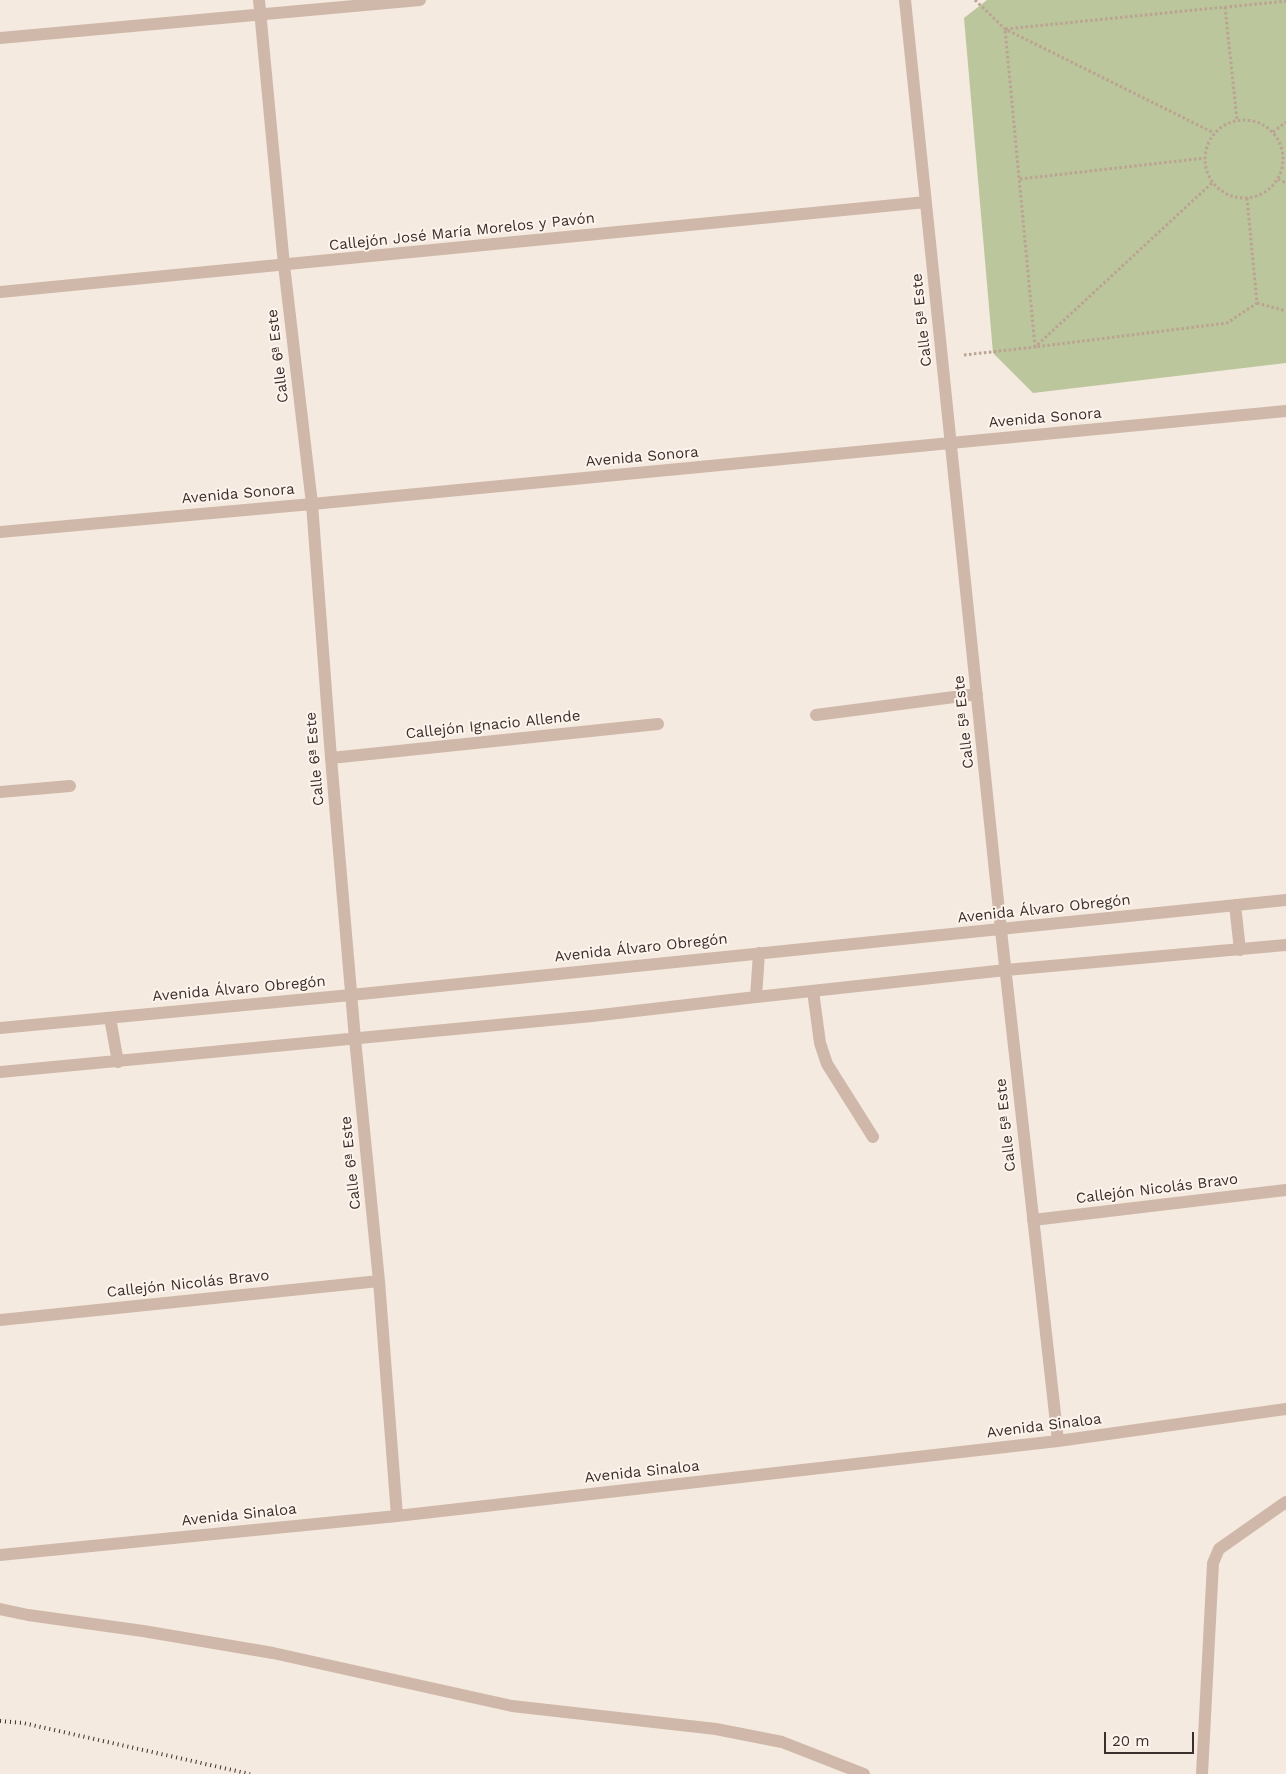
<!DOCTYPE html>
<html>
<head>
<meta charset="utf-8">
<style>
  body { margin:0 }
  #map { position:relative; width:1286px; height:1774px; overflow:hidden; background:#f5eadf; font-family:"Work Sans",sans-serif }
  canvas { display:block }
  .scale { position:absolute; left:1104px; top:1732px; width:90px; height:22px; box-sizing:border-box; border:2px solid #3c2e2a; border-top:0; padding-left:6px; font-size:15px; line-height:18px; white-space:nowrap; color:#3c2e2a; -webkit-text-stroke:4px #fcf4ed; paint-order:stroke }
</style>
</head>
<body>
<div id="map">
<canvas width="1286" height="1774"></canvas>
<div class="scale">20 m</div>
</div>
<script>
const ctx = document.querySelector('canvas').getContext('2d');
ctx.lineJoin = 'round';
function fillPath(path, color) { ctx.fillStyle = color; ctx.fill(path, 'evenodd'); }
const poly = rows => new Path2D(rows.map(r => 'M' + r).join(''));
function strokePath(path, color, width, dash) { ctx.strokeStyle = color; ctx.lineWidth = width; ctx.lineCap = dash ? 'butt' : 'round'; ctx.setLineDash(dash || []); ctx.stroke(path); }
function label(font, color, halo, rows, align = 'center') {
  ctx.font = font + ' "Work Sans",sans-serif'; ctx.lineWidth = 4; ctx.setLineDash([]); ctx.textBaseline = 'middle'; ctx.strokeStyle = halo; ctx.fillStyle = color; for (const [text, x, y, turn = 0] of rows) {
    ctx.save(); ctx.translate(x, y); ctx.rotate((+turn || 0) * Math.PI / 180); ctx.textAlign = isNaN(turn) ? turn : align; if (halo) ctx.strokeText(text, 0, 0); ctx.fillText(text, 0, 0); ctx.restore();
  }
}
fillPath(poly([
  [987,0,1286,0,1286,363,1033,393,993,353,964,18]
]), '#bbc69d');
strokePath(poly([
  [975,0,1005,29,1214,133],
  [1225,7,1237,120],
  '1205 159a39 39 0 1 1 78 0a39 39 0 1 1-78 0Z',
  [1273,132,1286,122],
  [1020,179,1205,158],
  [1278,179,1286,183],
  [1247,198,1257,303,1227,323,1035,347,1005,29,1286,1],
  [1257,303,1286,311],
  [964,355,1035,347,1213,182]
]), '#bba293', 3, [2.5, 2.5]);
strokePath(poly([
  [259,0,284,265,312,504,331,758,355,1039,379,1281,397,1516],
  [905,0,1001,930,1058,1441],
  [0,38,420,0],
  [0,292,926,202],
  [0,532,312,504,1286,411],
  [816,715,977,694],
  [331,758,658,724],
  [0,792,70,786],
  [1235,905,1240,950],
  [813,991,820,1043,827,1064,873,1137],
  [756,997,759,953],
  [110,1018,118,1062],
  [0,1028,351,995,1286,900],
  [0,1072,592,1016,756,997,1006,970,1286,945],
  [1033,1220,1286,1190],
  [0,1320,379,1281],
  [0,1555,397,1516,1058,1441,1286,1409],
  [0,1609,28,1615,143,1631,273,1653,512,1706,716,1729,782,1742,864,1774],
  [1202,1774,1213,1563,1219,1549,1286,1502]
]), '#cfb8aa', 12);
strokePath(poly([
  [0,1721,23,1723,250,1774]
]), '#3c2e2a', 4, [1, 4]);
label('15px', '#3c2e2a', '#fcf4ed', [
  ["Callejón José María Morelos y Pavón",462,232,-6],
  ["Calle 5ª Este",922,320,-96],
  ["Calle 6ª Este",278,356,-97],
  ["Avenida Sonora",1045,418,-5],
  ["Avenida Sonora",642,457,-5],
  ["Avenida Sonora",238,494,-5],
  ["Calle 5ª Este",964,722,-96],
  ["Callejón Ignacio Allende",493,725,-6],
  ["Calle 6ª Este",315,759,-95],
  ["Avenida Álvaro Obregón",1044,909,-6],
  ["Avenida Álvaro Obregón",641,948,-6],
  ["Avenida Álvaro Obregón",239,989,-5],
  ["Calle 5ª Este",1006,1125,-96],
  ["Calle 6ª Este",351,1163,-96],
  ["Callejón Nicolás Bravo",1157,1189,-7],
  ["Callejón Nicolás Bravo",188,1284,-6],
  ["Avenida Sinaloa",1044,1426,-7],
  ["Avenida Sinaloa",642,1472,-6],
  ["Avenida Sinaloa",239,1515,-6]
]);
</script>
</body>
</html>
